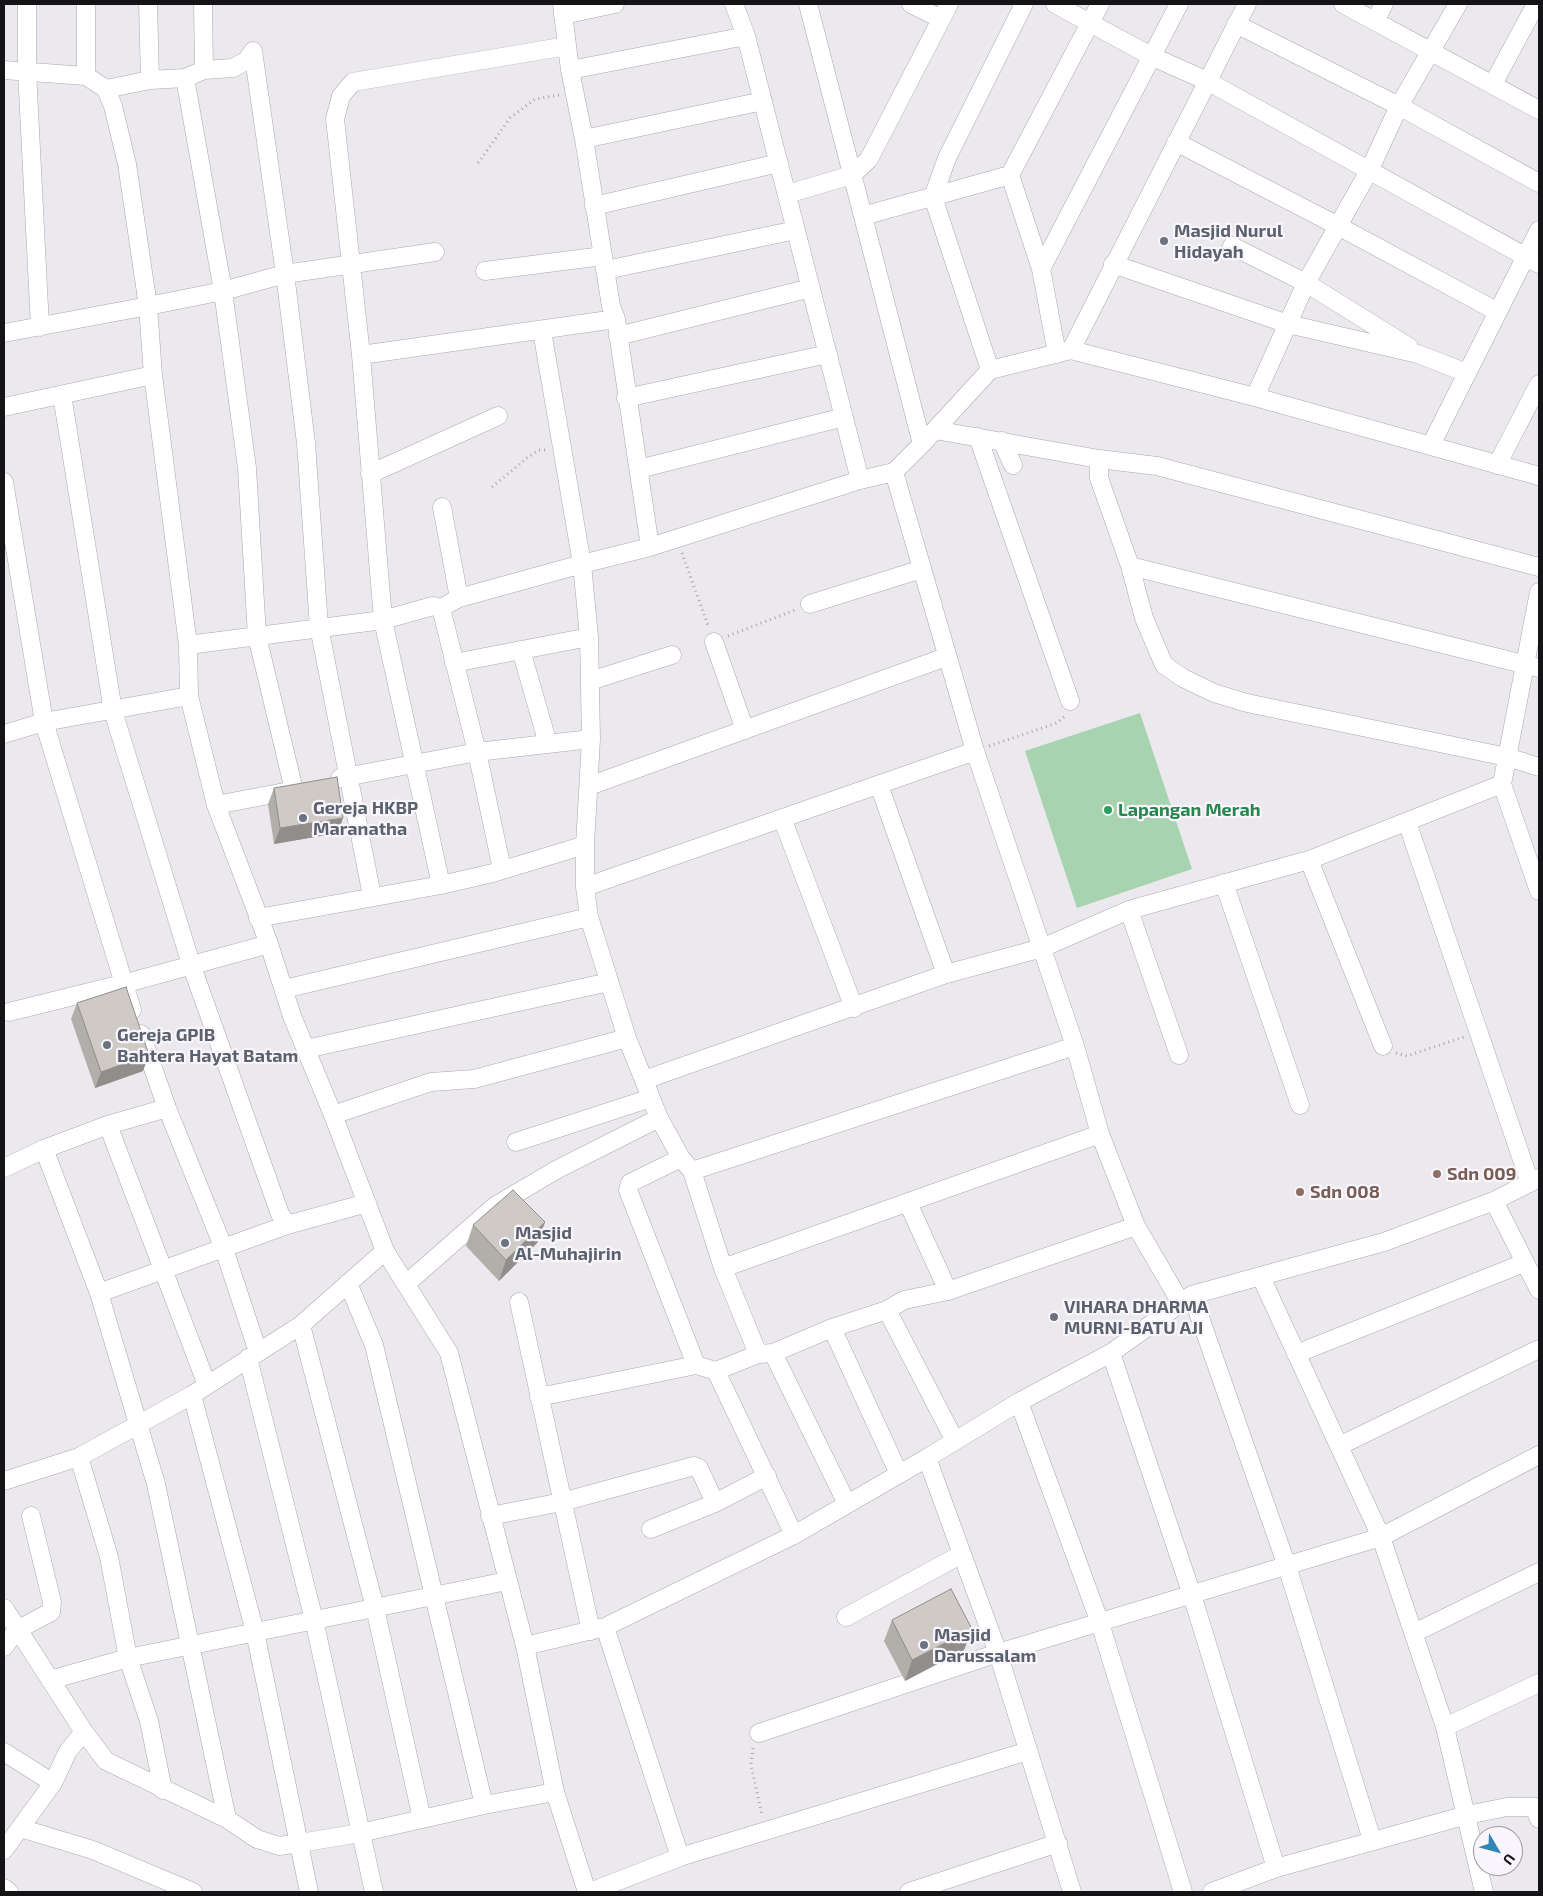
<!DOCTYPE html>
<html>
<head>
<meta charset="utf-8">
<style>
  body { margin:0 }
  #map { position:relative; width:1543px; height:1896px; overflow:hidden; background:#ebe8ee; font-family:"Exo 2",sans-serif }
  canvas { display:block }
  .frame { position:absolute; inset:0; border:5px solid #141315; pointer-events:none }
  .north { position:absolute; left:1473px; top:1826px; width:50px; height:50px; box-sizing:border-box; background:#f8f6fc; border:1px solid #9d9ba0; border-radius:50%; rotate:127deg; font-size:14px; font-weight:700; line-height:20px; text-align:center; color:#141315 }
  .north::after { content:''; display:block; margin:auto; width:18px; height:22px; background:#3385b6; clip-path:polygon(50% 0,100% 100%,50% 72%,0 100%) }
</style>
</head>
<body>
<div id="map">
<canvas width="1543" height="1896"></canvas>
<div class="frame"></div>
<div class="north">U</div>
</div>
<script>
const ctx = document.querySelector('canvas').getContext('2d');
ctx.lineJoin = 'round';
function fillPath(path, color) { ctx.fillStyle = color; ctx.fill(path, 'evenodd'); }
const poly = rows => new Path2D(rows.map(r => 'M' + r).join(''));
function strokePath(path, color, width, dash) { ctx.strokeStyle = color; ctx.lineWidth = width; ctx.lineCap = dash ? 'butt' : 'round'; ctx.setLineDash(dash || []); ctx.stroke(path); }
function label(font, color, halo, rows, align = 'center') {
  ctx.font = font + ' "Exo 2",sans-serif'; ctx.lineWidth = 4.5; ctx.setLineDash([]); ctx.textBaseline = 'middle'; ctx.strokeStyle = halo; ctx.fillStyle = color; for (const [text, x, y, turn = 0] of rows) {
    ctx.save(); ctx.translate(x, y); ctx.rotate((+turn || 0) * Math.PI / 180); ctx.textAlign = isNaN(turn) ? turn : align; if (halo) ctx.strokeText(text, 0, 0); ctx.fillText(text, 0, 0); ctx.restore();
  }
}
fillPath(poly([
  [1140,713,1192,869,1077,908,1025,751]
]), '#a8d3af');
const minor = poly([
  [27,4,27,71,40,327],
  [148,4,150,80],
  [203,4,204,70],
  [562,4,570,70,584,139,611,306,616,319,650,547],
  [734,4,746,36,860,480],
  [808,4,922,444],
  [911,4,941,19],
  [1055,4,1151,56,1207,81,1539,264],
  [1343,4,1539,110],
  [563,15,615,4],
  [1375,21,1384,4],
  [1236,24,1399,106,1539,183],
  [253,51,285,274,306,443,319,627,372,896],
  [4,70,86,76,106,89,113,106,127,164,148,306,153,375,188,645,189,696,216,805,269,944,292,1016,333,1115,385,1251,449,1353,525,1646,555,1792,587,1892],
  [570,70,746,36],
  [86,76,86,4],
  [185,78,223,291,247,468,257,636,294,790],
  [1493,84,1536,4],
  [106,89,150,80,185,78,204,70,233,68,246,61,253,51],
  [584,139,763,101],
  [1176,142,1338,226,1498,312],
  [1010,175,1041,269,1057,354],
  [787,194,852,175,869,159,949,4],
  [594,206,779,163],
  [863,216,1010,175,1100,4],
  [1232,246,1306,283,1409,347],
  [1113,264,1288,324,1418,354,1467,373],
  [1041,269,1179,4],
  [606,270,796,230],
  [485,271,603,256],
  [542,331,582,564,589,637,591,739,585,845,585,887,589,917,627,1038,659,1118,681,1158,692,1171,723,1268,758,1354],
  [4,333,148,306,223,291,285,274,435,252],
  [618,336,811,288],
  [1071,350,1247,4],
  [361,355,616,319],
  [990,370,933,197,947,158,1024,4],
  [62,395,113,711,191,964,280,1214,287,1225],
  [1255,397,1306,283,1370,169,1399,106,1458,4],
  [626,398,828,354],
  [4,407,153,375],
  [935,430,1099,459,1157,466,1539,567],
  [978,437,1070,701],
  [1002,441,1013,465],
  [1431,445,1539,230],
  [1099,459,1099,478,1130,566,1144,618,1164,665,1183,678,1214,693,1247,703,1507,757,1539,767],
  [1497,465,1539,384],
  [639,469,844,417],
  [894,472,975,751,1075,1046,1100,1134,1136,1226,1181,1303],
  [370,474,498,416],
  [4,482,44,722,132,1010],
  [442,507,459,598],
  [1130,566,1539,668],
  [1539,592,1502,784,1539,891],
  [810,604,922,569],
  [441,608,477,752,502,869],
  [714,642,745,730],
  [188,645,383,620,433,606,441,608,459,598,582,564,650,547,860,480,894,472,922,444,990,370,1071,350,1255,397,1539,476],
  [521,650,548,744],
  [454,663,589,637],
  [590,681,672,655],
  [4,734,44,722,189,696],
  [340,778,477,752,591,739],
  [879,785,946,974],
  [589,786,946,657],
  [216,805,295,790],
  [782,818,854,1008],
  [1407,822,1530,1183],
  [1309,860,1383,1046],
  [1224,883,1300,1105],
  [441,885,383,620,361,355,335,119,341,96,353,82,567,46],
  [585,887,975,751],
  [1129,910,1179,1055],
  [258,918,441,885,493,873,585,845],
  [284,989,589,917],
  [9,1012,134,981,269,944],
  [141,1034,167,1108],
  [306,1049,609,982],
  [644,1080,946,974,1042,948,1129,910,1309,860,1502,784],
  [333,1115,431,1082,474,1079,627,1038],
  [108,1125,207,1385],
  [516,1142,651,1098],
  [44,1149,99,1293,156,1484,227,1819],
  [681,1158,630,1183,628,1190,696,1365,716,1371,758,1354,773,1353,832,1328,887,1310,904,1300,948,1291,1136,1226],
  [4,1168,44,1149,108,1125,167,1108,224,1249,258,1352],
  [692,1171,1075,1046],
  [1494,1201,1539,1290],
  [908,1203,948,1291],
  [723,1268,1100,1134],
  [1261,1277,1381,1537,1445,1727,1484,1892],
  [348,1283,374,1345,484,1805],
  [406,1284,495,1206,556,1170,659,1118],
  [99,1293,287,1225,367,1203],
  [1192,1295,1287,1566,1372,1840],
  [519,1302,591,1631],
  [887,1310,955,1441],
  [301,1325,375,1608,422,1819],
  [832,1328,899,1474],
  [773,1353,847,1504],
  [1111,1353,1192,1595,1276,1868],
  [1296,1354,1524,1263],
  [248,1358,314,1620,374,1892],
  [716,1371,794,1535],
  [192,1395,255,1632,309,1892],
  [539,1397,696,1365],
  [1019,1402,1100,1623,1183,1892],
  [1339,1446,1539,1349],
  [79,1457,109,1557,128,1658,149,1721,163,1790],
  [4,1481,79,1457,192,1395,301,1325,385,1251],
  [490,1516,562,1502,694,1466,699,1468,715,1503,767,1476],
  [651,1529,715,1503],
  [4,1608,84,1732,106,1761,227,1819,257,1839,279,1846,300,1843,360,1833,484,1805,555,1792],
  [846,1617,962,1554],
  [605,1627,680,1857],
  [1414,1633,1539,1572],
  [525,1646,605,1627,794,1535,927,1458],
  [4,1647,17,1630,51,1612,52,1602,31,1516],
  [50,1680,128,1658,507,1581],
  [1445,1727,1539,1683],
  [759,1733,998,1653,1381,1537,1539,1455],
  [4,1752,53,1783],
  [20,1828,93,1850,193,1892],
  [4,1850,53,1783,68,1751,84,1732],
  [4,1888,9,1892],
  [590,1892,680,1857,1028,1751],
  [909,1892,1058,1843],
  [1072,1892,998,1653,927,1458,1019,1402,1111,1353,1192,1295,1384,1242,1494,1201,1539,1178],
  [1212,1892,1276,1868,1467,1815,1507,1807,1534,1807,1539,1819]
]);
strokePath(minor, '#aba8ae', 19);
strokePath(poly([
  [478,163,510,118,535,99,559,95],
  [492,487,527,458,539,450,547,450],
  [682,553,709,628],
  [728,636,795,610],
  [989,746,1057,723,1064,717],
  [1396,1053,1407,1056,1464,1037],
  [753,1748,751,1765,762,1815]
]), '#aaa7ac', 3, [1, 4]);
strokePath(minor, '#fff', 18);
fillPath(poly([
  [274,788,338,833,274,844,268,804],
  [77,1003,143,1071,95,1088,71,1019],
  [545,1222,537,1243,499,1281,466,1246,473,1225],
  [892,1620,972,1629,964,1650,905,1681,884,1641]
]), '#b2aeaa');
fillPath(poly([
  [343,818,338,833,274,844,280,828],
  [149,1055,143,1071,95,1088,101,1072],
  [545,1222,537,1243,499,1281,506,1260],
  [972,1629,964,1650,905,1681,912,1660]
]), '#918d8b');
const building = poly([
  [337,777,343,818,280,828,274,788,337,777],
  [126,987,149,1055,101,1072,77,1003,126,987],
  [513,1190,545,1222,506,1260,473,1225,513,1190],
  [951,1589,972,1629,912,1660,892,1620,951,1589]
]);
fillPath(building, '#cfcac6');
strokePath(building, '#918d8b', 1);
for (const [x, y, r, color] of [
  [1164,241,5,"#6b7280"],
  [1108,810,5,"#2e9e5b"],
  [303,818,5,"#6b7280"],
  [107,1045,5,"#6b7280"],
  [1437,1174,5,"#8d6e63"],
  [1300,1192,5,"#8d6e63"],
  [505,1243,5,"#6b7280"],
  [1054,1317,5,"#6b7280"],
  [924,1645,5,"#6b7280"]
]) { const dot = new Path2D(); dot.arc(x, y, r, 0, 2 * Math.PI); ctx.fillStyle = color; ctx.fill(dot); strokePath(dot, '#f8f6fc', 2); }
label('bold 18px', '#5b616d', '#f8f6fc', [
  ["Masjid Nurul",1174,231],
  ["Hidayah",1174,252],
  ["Gereja HKBP",313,808],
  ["Maranatha",313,829],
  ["Gereja GPIB",117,1035],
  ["Bahtera Hayat Batam",117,1056],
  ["Masjid",515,1233],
  ["Al-Muhajirin",515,1254],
  ["VIHARA DHARMA",1064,1307],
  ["MURNI-BATU AJI",1064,1328],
  ["Masjid",934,1635],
  ["Darussalam",934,1656]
], 'left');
label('bold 18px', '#27864d', '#f8f6fc', [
  ["Lapangan Merah",1118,810]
], 'left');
label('bold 18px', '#785e54', '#f8f6fc', [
  ["Sdn 009",1447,1174],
  ["Sdn 008",1310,1192]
], 'left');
</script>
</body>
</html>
